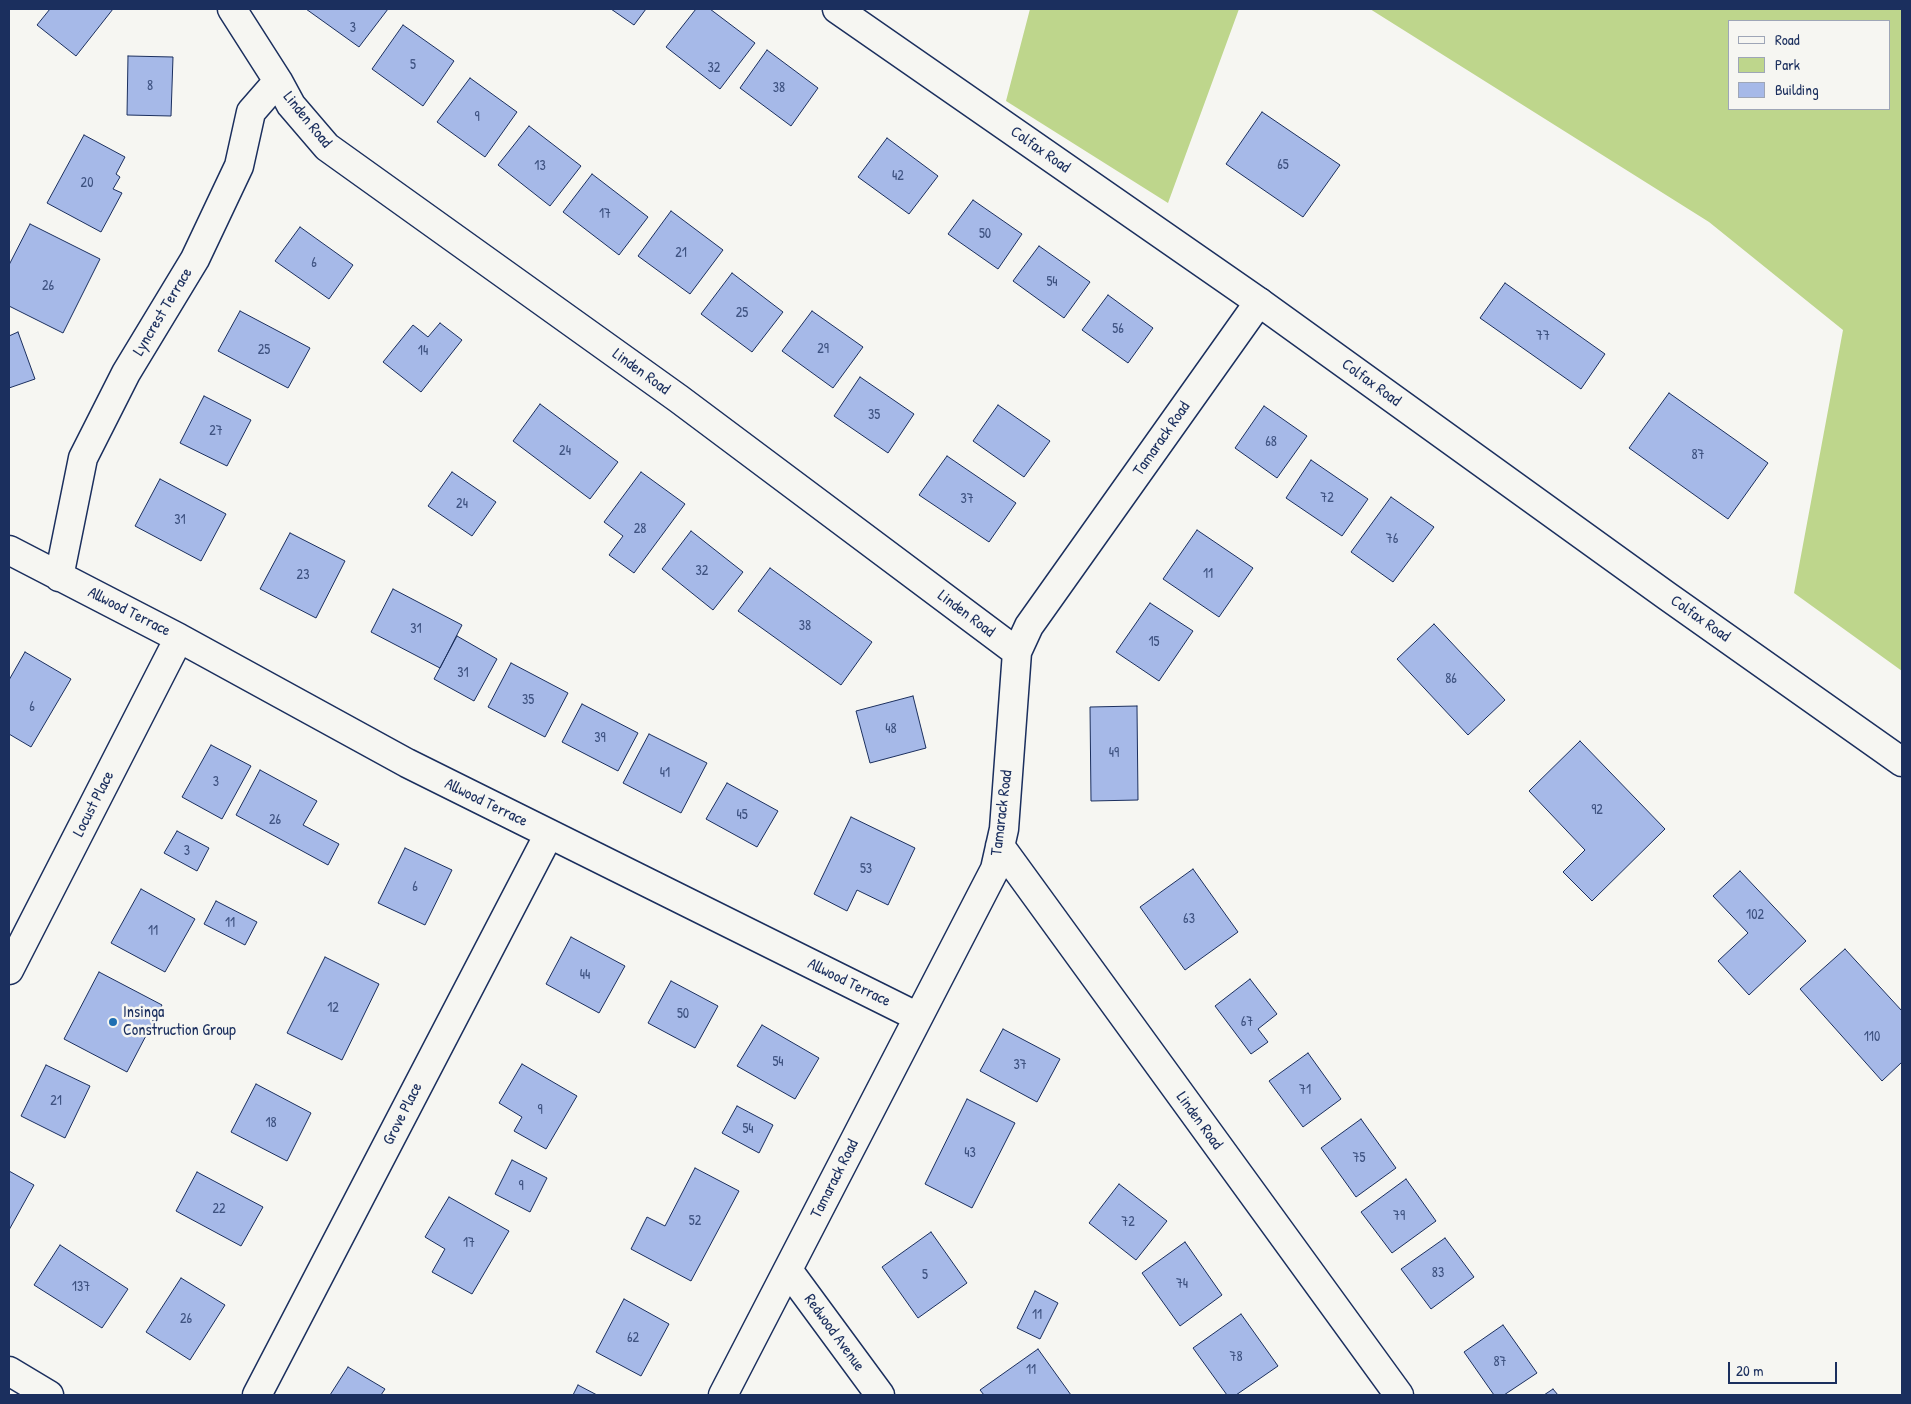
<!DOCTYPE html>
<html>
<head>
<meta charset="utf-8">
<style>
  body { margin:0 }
  #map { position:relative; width:1911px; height:1404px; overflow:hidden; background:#f6f6f2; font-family:"Patrick Hand",sans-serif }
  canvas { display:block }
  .frame { position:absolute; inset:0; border:10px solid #1b2f5e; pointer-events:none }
  .legend { position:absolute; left:1728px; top:20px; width:162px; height:90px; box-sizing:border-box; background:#f6f6f2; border:1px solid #9ea6b7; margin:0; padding:6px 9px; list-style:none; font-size:15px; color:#1b2f5e }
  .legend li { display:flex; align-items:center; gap:10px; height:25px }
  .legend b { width:25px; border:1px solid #9ea6b7 }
  .scale { position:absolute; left:1728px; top:1362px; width:109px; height:22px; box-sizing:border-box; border:2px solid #1b2f5e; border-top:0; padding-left:6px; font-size:15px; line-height:18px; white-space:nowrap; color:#1b2f5e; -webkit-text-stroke:4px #f6f6f2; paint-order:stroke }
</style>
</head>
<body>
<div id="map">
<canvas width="1911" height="1404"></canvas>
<div class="frame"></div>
<ul class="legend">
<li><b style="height:6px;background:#f6f6f2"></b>Road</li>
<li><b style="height:14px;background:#bed68c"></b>Park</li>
<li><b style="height:14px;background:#a6b9e8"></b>Building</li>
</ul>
<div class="scale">20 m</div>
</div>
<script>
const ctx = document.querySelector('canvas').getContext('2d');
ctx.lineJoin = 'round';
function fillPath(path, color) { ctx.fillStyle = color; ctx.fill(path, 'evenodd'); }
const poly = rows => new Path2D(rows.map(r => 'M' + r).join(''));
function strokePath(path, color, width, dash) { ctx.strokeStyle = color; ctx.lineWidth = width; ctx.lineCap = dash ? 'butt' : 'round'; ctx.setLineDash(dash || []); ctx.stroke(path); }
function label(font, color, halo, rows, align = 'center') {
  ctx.font = font + ' "Patrick Hand",sans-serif'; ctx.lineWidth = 5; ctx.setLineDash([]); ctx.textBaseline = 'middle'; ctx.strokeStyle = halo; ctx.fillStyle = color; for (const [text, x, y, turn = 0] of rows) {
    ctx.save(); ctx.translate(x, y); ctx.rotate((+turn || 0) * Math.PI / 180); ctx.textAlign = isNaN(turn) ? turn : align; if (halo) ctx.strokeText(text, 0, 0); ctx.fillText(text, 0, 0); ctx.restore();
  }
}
fillPath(poly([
  [1030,9,1239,9,1168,203,1006,101],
  [1370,9,1902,9,1902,671,1794,593,1843,330,1709,222],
  [1730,21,1890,21,1890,109,1730,109]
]), '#bed68c');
const building = poly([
  [50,9,113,9,76,56,37,25,50,9],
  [306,9,388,9,359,47,306,9],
  [611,9,646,9,634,25,611,9],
  [696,9,710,9,755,43,720,89,666,47,696,9],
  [403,25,454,61,423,106,372,69,403,25],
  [767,50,818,88,791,126,740,88,767,50],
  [128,56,173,57,171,116,127,115,128,56],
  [470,78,517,112,485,157,437,122,470,78],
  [1262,112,1340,165,1303,217,1226,164,1262,112],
  [529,126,581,166,550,206,498,165,529,126],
  [84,135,125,157,116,174,120,177,113,189,122,193,101,232,47,203,84,135],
  [887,138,938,176,909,214,858,177,887,138],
  [592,174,648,217,619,255,563,212,592,174],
  [973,200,1022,234,998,269,948,234,973,200],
  [671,211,723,250,690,294,638,256,671,211],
  [30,224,100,259,63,333,9,306,9,265,30,224],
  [300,227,353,265,329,299,275,261,300,227],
  [1039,246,1090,282,1064,318,1013,281,1039,246],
  [732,273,783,312,752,352,701,314,732,273],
  [1505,283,1605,354,1581,389,1480,318,1505,283],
  [1108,295,1153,328,1128,363,1082,330,1108,295],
  [240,311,310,348,288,388,218,351,240,311],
  [812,311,863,347,833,388,782,351,812,311],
  [440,323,462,340,421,392,383,362,413,325,428,337,440,323],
  [18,332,35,379,9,388,9,336,18,332],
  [860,377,914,414,888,453,834,416,860,377],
  [1669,393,1768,463,1728,519,1629,448,1669,393],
  [204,396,251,420,227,466,180,443,204,396],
  [540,404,618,462,590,499,513,441,540,404],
  [998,405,1050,441,1024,477,973,441,998,405],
  [1264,406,1307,436,1277,478,1235,448,1264,406],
  [947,456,1016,503,989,542,919,495,947,456],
  [1311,460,1368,499,1342,536,1286,498,1311,460],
  [452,472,496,502,472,536,428,506,452,472],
  [641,472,685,504,634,573,609,555,623,536,604,522,641,472],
  [160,479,226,514,201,561,135,526,160,479],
  [1391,497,1434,527,1393,582,1351,552,1391,497],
  [1197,530,1253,568,1219,617,1163,579,1197,530],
  [691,531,743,572,713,610,662,569,691,531],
  [290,533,345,561,316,618,260,589,290,533],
  [770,568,872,642,841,685,738,611,770,568],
  [393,589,462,625,440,668,371,632,393,589],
  [1150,603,1193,631,1159,681,1116,652,1150,603],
  [1434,624,1505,700,1468,735,1397,659,1434,624],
  [457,636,497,659,474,701,434,679,457,636],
  [25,652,71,679,31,747,9,734,9,680,25,652],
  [511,663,568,693,545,737,488,707,511,663],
  [913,696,926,748,870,763,856,711,913,696],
  [582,704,638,733,618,771,562,742,582,704],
  [1137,706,1138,800,1091,801,1090,707,1137,706],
  [649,734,707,763,681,813,623,783,649,734],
  [1580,741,1665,829,1592,901,1563,872,1585,850,1529,791,1580,741],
  [211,745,251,766,222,819,182,797,211,745],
  [260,770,317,801,303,825,339,844,328,865,236,815,260,770],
  [727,783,778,811,757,847,706,819,727,783],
  [851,817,915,848,888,905,857,890,847,911,814,894,851,817],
  [177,831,209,848,197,871,164,853,177,831],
  [405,848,452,870,425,925,378,903,405,848],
  [1193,869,1238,932,1185,970,1140,907,1193,869],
  [1740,871,1806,941,1749,995,1718,961,1748,933,1713,896,1740,871],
  [141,889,195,919,165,972,111,943,141,889],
  [216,901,257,922,245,945,204,924,216,901],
  [571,937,625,966,599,1013,546,984,571,937],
  [1845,949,1902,1011,1902,1062,1882,1081,1800,989,1845,949],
  [325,957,379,984,342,1060,287,1033,325,957],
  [99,972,162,1005,127,1072,64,1039,99,972],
  [1250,979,1277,1014,1258,1029,1268,1042,1251,1054,1215,1006,1250,979],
  [671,981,718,1006,695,1048,648,1023,671,981],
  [762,1025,819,1058,795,1099,737,1066,762,1025],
  [1003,1029,1060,1059,1037,1102,980,1071,1003,1029],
  [1308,1053,1341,1099,1303,1127,1269,1081,1308,1053],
  [522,1064,577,1096,546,1149,514,1131,522,1117,499,1103,522,1064],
  [46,1065,90,1086,65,1138,21,1116,46,1065],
  [256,1084,311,1113,287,1161,231,1132,256,1084],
  [967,1099,1015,1123,972,1208,925,1184,967,1099],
  [737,1106,773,1125,759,1153,722,1133,737,1106],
  [1361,1119,1396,1168,1356,1197,1321,1148,1361,1119],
  [512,1160,547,1178,530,1212,495,1194,512,1160],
  [695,1168,739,1191,691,1281,631,1249,647,1217,665,1226,695,1168],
  [9,1171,34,1185,9,1230,9,1171],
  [197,1172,263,1207,241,1246,176,1211,197,1172],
  [1406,1179,1436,1221,1392,1253,1361,1212,1406,1179],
  [1119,1184,1167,1221,1136,1260,1089,1223,1119,1184],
  [449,1197,509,1231,472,1294,432,1272,445,1249,425,1237,449,1197],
  [931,1232,967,1283,918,1318,882,1267,931,1232],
  [1445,1238,1474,1277,1431,1309,1401,1269,1445,1238],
  [1185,1242,1222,1295,1180,1326,1142,1273,1185,1242],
  [60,1245,128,1289,102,1328,34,1285,60,1245],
  [181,1278,225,1305,190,1360,146,1332,181,1278],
  [1035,1291,1058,1303,1040,1339,1017,1328,1035,1291],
  [624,1299,669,1324,641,1376,596,1352,624,1299],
  [1241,1314,1278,1366,1236,1395,1227,1395,1193,1348,1241,1314],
  [1503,1325,1537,1373,1504,1395,1494,1395,1464,1352,1503,1325],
  [1038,1349,1071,1395,984,1395,980,1390,1038,1349],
  [348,1367,385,1389,381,1395,330,1395,348,1367],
  [578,1385,597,1395,573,1395,578,1385],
  [1553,1389,1558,1395,1544,1395,1553,1389]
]);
fillPath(building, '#a6b9e8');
strokePath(building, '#1b2f5e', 1);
const minor = poly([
  [278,81,291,105,327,147,679,399,1017,652],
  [9,550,179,638,407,763,918,1017],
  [59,577,83,458,126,373,195,259,239,166,251,112,278,81,232,9],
  [1000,846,1399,1395],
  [9,970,179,638],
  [788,1270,880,1395],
  [9,1371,49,1395],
  [257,1395,549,834],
  [723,1395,995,869,1004,829,1017,652,1029,626,1259,302]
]);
const major = poly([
  [837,9,1259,302,1667,596,1902,762]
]);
strokePath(minor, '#1b2f5e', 31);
strokePath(major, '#1b2f5e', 31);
strokePath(minor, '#f6f6f2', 28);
strokePath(major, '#f6f6f2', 28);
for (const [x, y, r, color] of [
  [113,1022,5,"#1f6fb2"]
]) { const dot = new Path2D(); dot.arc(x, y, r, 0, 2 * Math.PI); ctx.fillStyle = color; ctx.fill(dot); strokePath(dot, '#f6f6f2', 2); }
label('14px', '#3e5280', null, [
  ["3",353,28],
  ["5",413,65],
  ["32",714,68],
  ["8",150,86],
  ["38",779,88],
  ["9",477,117],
  ["65",1283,165],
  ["13",540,166],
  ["42",898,176],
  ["20",87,183],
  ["17",605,214],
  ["50",985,234],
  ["21",681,253],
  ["6",314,263],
  ["54",1052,282],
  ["26",48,286],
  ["25",742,313],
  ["56",1118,329],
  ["77",1543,336],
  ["29",823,349],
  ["25",264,350],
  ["14",423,351],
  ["35",874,415],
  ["27",216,431],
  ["68",1271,442],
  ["24",565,451],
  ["87",1698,455],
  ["72",1327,498],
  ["37",967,499],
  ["24",462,504],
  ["31",180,520],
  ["28",640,529],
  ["76",1392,539],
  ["32",702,571],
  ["11",1208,574],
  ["23",303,575],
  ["38",805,626],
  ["31",416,629],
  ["15",1154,642],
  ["31",463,673],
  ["86",1451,679],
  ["35",528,700],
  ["6",32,707],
  ["48",891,729],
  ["39",600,738],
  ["49",1114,753],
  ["41",665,773],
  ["3",216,782],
  ["92",1597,810],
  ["45",742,815],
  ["26",275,820],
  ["3",187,851],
  ["53",866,869],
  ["6",415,887],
  ["102",1755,915],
  ["63",1189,919],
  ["11",230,923],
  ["11",153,931],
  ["44",585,975],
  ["12",333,1008],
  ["50",683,1014],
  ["67",1247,1022],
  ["110",1872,1037],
  ["54",778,1062],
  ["37",1020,1065],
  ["71",1305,1090],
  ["21",56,1101],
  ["9",540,1110],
  ["18",271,1123],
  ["54",748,1129],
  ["43",970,1153],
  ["75",1359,1158],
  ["9",521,1186],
  ["22",219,1209],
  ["79",1399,1216],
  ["52",695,1221],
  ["72",1128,1222],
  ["17",469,1243],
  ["83",1438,1273],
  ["5",925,1275],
  ["74",1182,1284],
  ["137",81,1287],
  ["11",1037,1315],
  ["26",186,1319],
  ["62",633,1338],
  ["78",1236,1357],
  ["87",1500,1362],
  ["11",1031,1370]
]);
label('16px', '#1b2f5e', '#f6f6f2', [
  ["Linden Road",307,120,51],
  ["Colfax Road",1040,150,35],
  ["Lyncrest Terrace",163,312,-59],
  ["Linden Road",641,372,36],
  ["Colfax Road",1371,383,36],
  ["Tamarack Road",1162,439,-55],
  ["Allwood Terrace",129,612,27],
  ["Linden Road",966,614,37],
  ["Colfax Road",1700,619,35],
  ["Allwood Terrace",486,803,26],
  ["Locust Place",94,804,-63],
  ["Tamarack Road",1002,813,-83],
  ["Allwood Terrace",849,983,26],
  ["Grove Place",403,1114,-63],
  ["Linden Road",1199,1121,54],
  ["Tamarack Road",835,1179,-63],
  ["Redwood Avenue",834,1333,54]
]);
label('16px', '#1b2f5e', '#f6f6f2', [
  ["Insinga",123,1013],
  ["Construction Group",123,1031]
], 'left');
</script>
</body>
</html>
